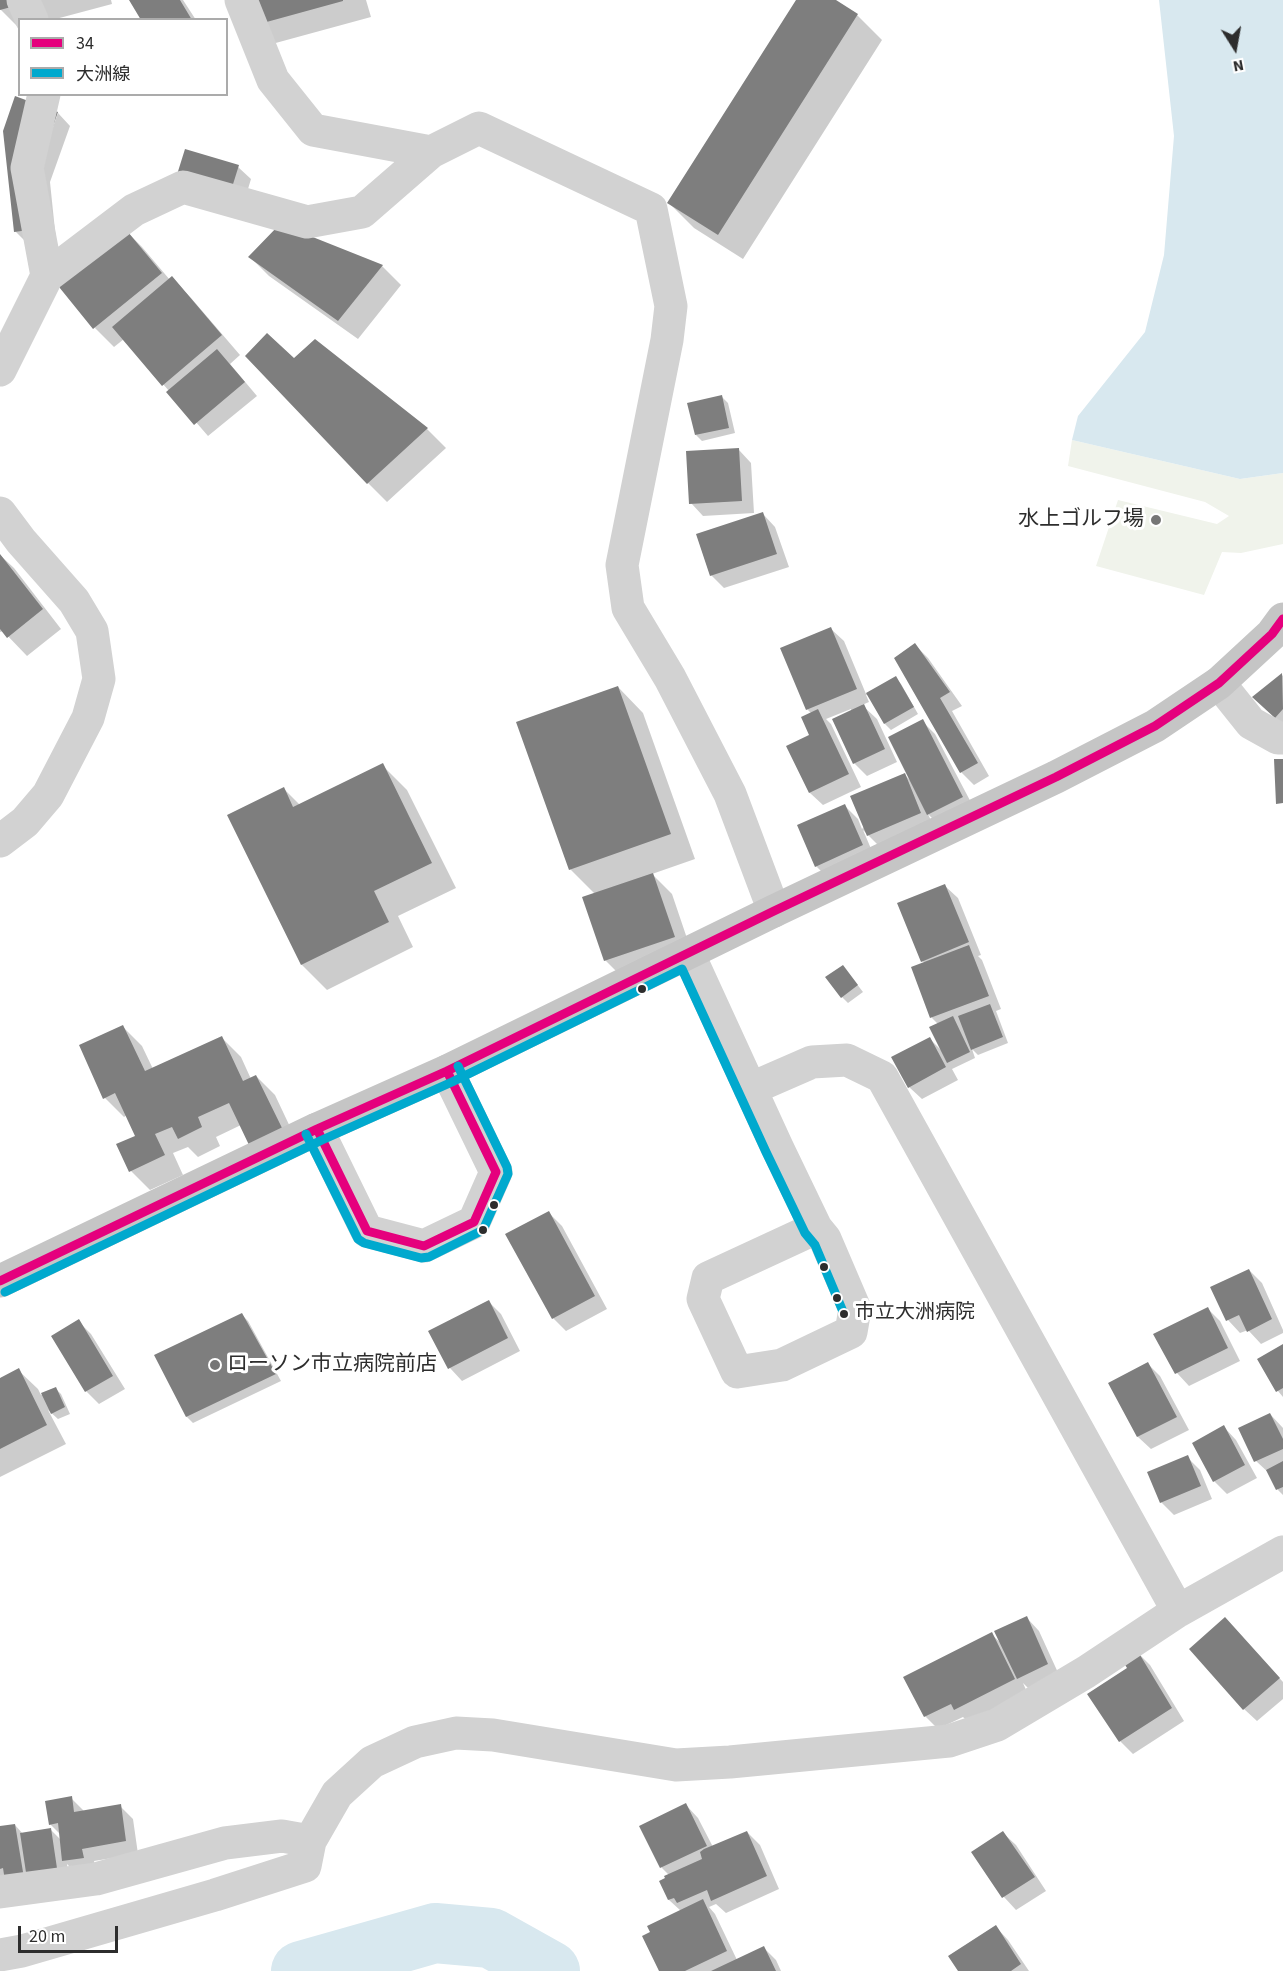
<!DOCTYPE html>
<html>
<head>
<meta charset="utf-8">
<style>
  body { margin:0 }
  #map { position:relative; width:1283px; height:1971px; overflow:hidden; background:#fff; font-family:"Source Sans 3","Noto Sans JP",sans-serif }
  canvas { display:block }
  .legend { position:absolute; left:18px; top:18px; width:210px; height:78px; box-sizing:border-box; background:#fff; border:2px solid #ababab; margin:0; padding:8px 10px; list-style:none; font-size:18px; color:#2d2d2d }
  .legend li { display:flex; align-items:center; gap:12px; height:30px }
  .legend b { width:30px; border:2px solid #ababab }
  .north { position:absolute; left:1205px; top:18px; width:60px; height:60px; -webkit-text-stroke:4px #fff; paint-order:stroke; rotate:169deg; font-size:16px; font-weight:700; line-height:24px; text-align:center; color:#2d2d2d }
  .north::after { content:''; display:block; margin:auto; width:21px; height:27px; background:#2d2d2d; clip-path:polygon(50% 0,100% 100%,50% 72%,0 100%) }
  .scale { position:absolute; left:18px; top:1926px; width:100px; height:27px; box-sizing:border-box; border:3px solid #2d2d2d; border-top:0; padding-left:8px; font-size:18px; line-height:21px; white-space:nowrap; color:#2d2d2d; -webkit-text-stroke:4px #fff; paint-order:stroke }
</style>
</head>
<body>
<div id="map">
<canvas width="1283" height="1971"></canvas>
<ul class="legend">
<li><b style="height:8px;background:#e5007d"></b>34</li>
<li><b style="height:8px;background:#00a9ce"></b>大洲線</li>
</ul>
<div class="north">N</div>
<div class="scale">20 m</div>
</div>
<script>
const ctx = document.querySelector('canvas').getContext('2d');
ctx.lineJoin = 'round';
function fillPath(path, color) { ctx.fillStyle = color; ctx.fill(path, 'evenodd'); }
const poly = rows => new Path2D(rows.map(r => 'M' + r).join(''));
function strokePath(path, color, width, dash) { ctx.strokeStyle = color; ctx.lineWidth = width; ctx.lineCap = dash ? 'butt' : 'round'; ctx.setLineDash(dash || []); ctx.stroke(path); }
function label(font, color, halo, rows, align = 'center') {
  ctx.font = font + ' "Source Sans 3","Noto Sans JP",sans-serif'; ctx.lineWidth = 6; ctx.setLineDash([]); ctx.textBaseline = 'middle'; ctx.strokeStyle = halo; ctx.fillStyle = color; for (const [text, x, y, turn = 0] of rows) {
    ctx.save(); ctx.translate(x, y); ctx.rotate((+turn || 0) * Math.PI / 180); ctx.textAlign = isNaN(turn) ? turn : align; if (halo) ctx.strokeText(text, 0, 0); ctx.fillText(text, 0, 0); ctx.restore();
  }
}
fillPath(poly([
  [1072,440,1240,479,1283,473,1283,544,1241,553,1222,552,1204,595,1096,566,1118,500,1217,524,1229,516,1205,502,1068,466]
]), '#f0f3eb');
fillPath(poly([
  [1159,0,1283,0,1283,473,1240,479,1072,440,1078,416,1145,332,1164,255,1174,136]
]), '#d8e8ef');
fillPath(poly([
  [0,0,111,0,112,4,52,20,20,20,19,28,0,9],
  [131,0,183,0,196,20,143,20],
  [246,0,366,0,371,17,272,44],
  [798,0,833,0,857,15,882,40,743,259,694,228,669,203],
  [58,113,70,126,50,182,56,240,28,244,15,231],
  [238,167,251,179,242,209,189,193],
  [280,226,382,266,401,285,358,339,269,276,250,257],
  [123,228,142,247,170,280,172,278,191,298,240,355,230,364,257,396,208,436,124,339,114,347,95,328],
  [294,360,427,429,446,448,387,502,368,483],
  [722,397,728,403,735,433,702,441,696,435],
  [739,450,751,463,754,513,703,516,691,503],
  [763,514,775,527,789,567,724,588,711,575],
  [0,555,14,568,61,629,27,656,3,631,0,632],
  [831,629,844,641,866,694,895,678,901,684,918,714,891,730,885,724,868,694,866,695,869,702,862,705,877,719,897,762,867,776,854,763,851,709,826,719,831,724,861,787,823,805,810,793,788,746,811,736,812,714,807,709],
  [915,645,928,658,962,706,952,711,989,776,974,785,961,772],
  [1282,675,1283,676,1283,725,1267,710],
  [618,687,643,713,695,859,652,874,672,894,693,956,624,979,605,960,595,894,570,869],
  [922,721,935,734,975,810,941,827,928,814,933,825,881,848,863,830,875,858,829,879,816,866,845,806,858,819,862,829,905,775,911,781],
  [382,765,407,790,456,888,398,916,413,947,327,990,302,965,229,816,284,789,300,805],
  [945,886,958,898,981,955,978,956,982,960,1001,1009,996,1011,1008,1043,978,1055,972,1049,975,1058,952,1069,958,1080,922,1099,909,1087,930,1039,941,1050,938,1024,932,1018,913,968,925,963,922,961],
  [843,966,863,992,848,1003,842,997],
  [123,1027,142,1046,153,1069,222,1038,241,1057,251,1079,256,1076,275,1095,301,1150,241,1125,216,1137,220,1146,198,1157,188,1147,173,1153,183,1175,150,1190,131,1171,137,1136,127,1115,124,1117,105,1098],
  [549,1213,562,1226,607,1309,566,1331,553,1318],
  [1249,1270,1262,1283,1283,1330,1283,1333,1261,1344,1248,1330,1240,1333,1228,1320],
  [488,1301,501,1314,520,1351,462,1381,450,1368,430,1331],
  [1208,1309,1220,1321,1240,1361,1189,1386,1177,1373,1155,1335],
  [242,1315,248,1321,281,1381,193,1423,187,1417,156,1356],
  [78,1321,91,1334,125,1389,99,1404,86,1391,53,1336],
  [1283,1345,1283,1397,1278,1391,1259,1359],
  [1147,1363,1160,1376,1189,1430,1151,1449,1138,1437,1110,1384],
  [18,1370,38,1389,41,1395,55,1388,61,1394,70,1414,58,1419,48,1410,66,1444,0,1477,0,1379],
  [1270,1414,1283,1428,1283,1495,1278,1490,1270,1474,1256,1461,1240,1429],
  [1224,1427,1236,1440,1257,1478,1227,1494,1214,1481],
  [1187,1457,1200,1470,1212,1499,1174,1515,1161,1502],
  [1027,1618,1039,1631,1060,1677,1031,1691,1023,1683,1027,1692,968,1722,963,1717,938,1729,925,1716,991,1634,1002,1644],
  [1225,1619,1283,1682,1283,1699,1257,1721,1244,1709],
  [1137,1652,1150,1665,1184,1721,1133,1754,1120,1741,1129,1669],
  [71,1798,84,1811,120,1806,133,1819,138,1854,94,1861,96,1870,77,1874,67,1864,70,1887,0,1883,0,1827,15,1825,23,1834,51,1830,62,1841,61,1835,50,1824],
  [686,1805,698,1818,713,1847,747,1832,760,1845,779,1889,726,1913,716,1904,709,1907,715,1914,737,1960,764,1948,776,1960,781,1971,661,1971,681,1911,669,1900,669,1875,662,1868,641,1827],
  [1003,1833,1016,1845,1046,1891,1016,1910,1004,1897,973,1853],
  [996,1927,1008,1940,1029,1971,960,1971]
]), '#0003');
strokePath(poly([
  [301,1971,435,1933,491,1938,550,1971]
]), '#d8e8ef', 60);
fillPath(poly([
  [0,0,33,0,33,1,0,10],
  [129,0,180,0,192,20,141,20],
  [245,0,343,0,343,1,252,26],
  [796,0,836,0,858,14,718,235,667,203],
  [15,96,58,112,38,169,44,228,14,232,3,131],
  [185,149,239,165,229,197,175,181],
  [280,224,383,265,338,321,248,257],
  [123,226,162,273,93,329,55,282],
  [172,276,222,335,162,386,112,327],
  [267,333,294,358,315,339,428,428,367,484,245,356],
  [217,349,245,382,194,425,166,392],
  [722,395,729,428,695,435,687,403],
  [739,448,742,501,689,504,686,451],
  [763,512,777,554,710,576,696,534],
  [0,554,43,609,7,638,0,629],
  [831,627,857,689,806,710,780,648],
  [915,643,950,692,940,698,978,763,960,773,894,658],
  [1282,673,1283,709,1275,718,1252,697],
  [896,676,914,707,884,724,866,693],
  [618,686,671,834,569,870,516,722],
  [864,704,885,749,853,764,832,719],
  [818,709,849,774,809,793,786,746,809,735,801,717],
  [923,719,963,797,927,815,888,737],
  [1274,759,1283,759,1283,803,1276,804],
  [383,763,432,863,374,891,389,922,301,965,227,815,284,787,293,807],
  [905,773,921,813,867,836,850,796],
  [845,804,863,845,815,867,797,825],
  [653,873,675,937,604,961,582,897],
  [945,884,969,942,921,962,897,903],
  [969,945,989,996,930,1018,911,967],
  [843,965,858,985,841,998,825,977],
  [990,1004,1003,1037,971,1050,958,1016],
  [953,1016,970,1052,947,1063,929,1027],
  [123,1025,145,1071,222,1036,243,1081,256,1075,283,1130,249,1145,229,1103,198,1117,202,1127,178,1139,172,1127,155,1134,165,1155,129,1172,116,1144,135,1136,115,1093,103,1099,79,1045],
  [930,1037,946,1067,908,1088,891,1057],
  [549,1211,595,1296,552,1319,505,1234],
  [1249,1269,1272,1319,1247,1332,1239,1315,1226,1321,1210,1287],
  [489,1300,508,1338,448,1369,428,1331],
  [1208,1307,1228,1348,1175,1374,1153,1334],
  [242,1313,276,1374,186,1417,154,1355],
  [79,1319,113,1376,85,1392,51,1336],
  [1283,1344,1283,1388,1276,1392,1257,1359],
  [1148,1362,1177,1417,1137,1437,1108,1383],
  [19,1368,47,1425,0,1449,0,1378],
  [56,1387,65,1407,51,1414,41,1393],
  [1270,1413,1283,1439,1283,1449,1254,1462,1238,1428],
  [1224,1425,1245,1465,1213,1482,1192,1443],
  [1188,1455,1201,1486,1160,1503,1147,1472],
  [1283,1461,1283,1487,1276,1490,1266,1470],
  [1027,1616,1048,1664,1017,1679,994,1631],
  [1225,1617,1280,1678,1243,1710,1189,1649],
  [992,1632,1015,1679,954,1710,951,1704,924,1717,903,1677],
  [1137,1650,1172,1708,1119,1742,1087,1694,1127,1668,1122,1660],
  [72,1796,74,1812,121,1804,126,1841,82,1849,84,1858,62,1861,58,1823,49,1825,45,1801],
  [686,1803,707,1846,660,1868,639,1826],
  [15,1824,24,1878,5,1881,3,1868,0,1869,0,1826],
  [51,1828,58,1875,27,1879,20,1833],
  [747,1831,767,1876,711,1901,707,1890,677,1903,674,1898,668,1900,659,1881,665,1878,664,1876,702,1859,700,1852,704,1849],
  [1003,1831,1035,1877,1002,1898,971,1852],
  [703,1899,727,1951,685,1971,659,1971,642,1936,650,1932,647,1926],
  [996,1925,1021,1964,1011,1971,958,1971,948,1956],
  [764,1946,776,1971,711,1971]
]), '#7e7e7e');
strokePath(poly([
  [23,0,32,20],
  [241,0,273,80,313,130,431,152],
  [44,94,27,168,47,276],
  [0,370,47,276,134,210,183,187,307,222,362,212,431,152,479,128,651,209,671,306,667,340,622,565,628,608,670,678,730,794,774,911],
  [0,513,21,541,74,601,92,631,99,679,88,718,48,795,25,822,0,841],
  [1219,683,1251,723,1278,738,1283,738],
  [688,953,777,1147,816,1228,825,1239,855,1309,851,1332,782,1365,737,1372,703,1299,708,1278,816,1228],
  [750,1089,812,1062,847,1060,882,1077,1178,1611],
  [317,1129,367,1231,424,1246,474,1222,496,1172,447,1071],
  [0,1892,96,1879,225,1843,282,1836,310,1841],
  [0,1955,22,1951,215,1895,305,1866,310,1841,337,1794,372,1762,415,1742,456,1733,493,1735,676,1765,730,1762,949,1741,997,1725,1086,1672,1178,1611,1283,1552]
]), '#d2d2d2', 33);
strokePath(poly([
  [0,1281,317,1129,447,1071,774,911,1056,777,1155,726,1219,683,1272,634,1283,619]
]), '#c5c5c5', 33);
strokePath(poly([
  [317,1129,367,1231,424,1246,474,1222,496,1172,447,1071],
  [0,1281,317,1129,447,1071,774,911,1056,777,1155,726,1219,683,1272,634,1283,619]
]), '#e5007d', 9);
strokePath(poly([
  [306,1134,358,1239,364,1243,421,1258,429,1257,483,1230,508,1174,507,1167,458,1066],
  [5,1292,322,1140,452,1082,682,969,766,1152,805,1233,815,1245,844,1314]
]), '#00a9ce', 9);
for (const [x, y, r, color] of [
  [1156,520,6,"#767676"],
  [642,989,5,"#2d2d2d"],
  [494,1205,5,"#2d2d2d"],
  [483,1230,5,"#2d2d2d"],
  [824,1267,5,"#2d2d2d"],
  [837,1298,5,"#2d2d2d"],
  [844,1314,5,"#2d2d2d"],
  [215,1365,6,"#767676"]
]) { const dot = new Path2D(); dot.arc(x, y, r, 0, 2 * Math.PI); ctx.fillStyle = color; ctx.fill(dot); strokePath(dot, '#fff', 2); }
label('20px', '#2d2d2d', '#fff', [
  ["市立大洲病院",855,1314]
], 'left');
label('21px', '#2d2d2d', '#fff', [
  ["水上ゴルフ場",1144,520],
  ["ローソン市立病院前店",227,1365,"left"]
], 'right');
</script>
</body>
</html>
